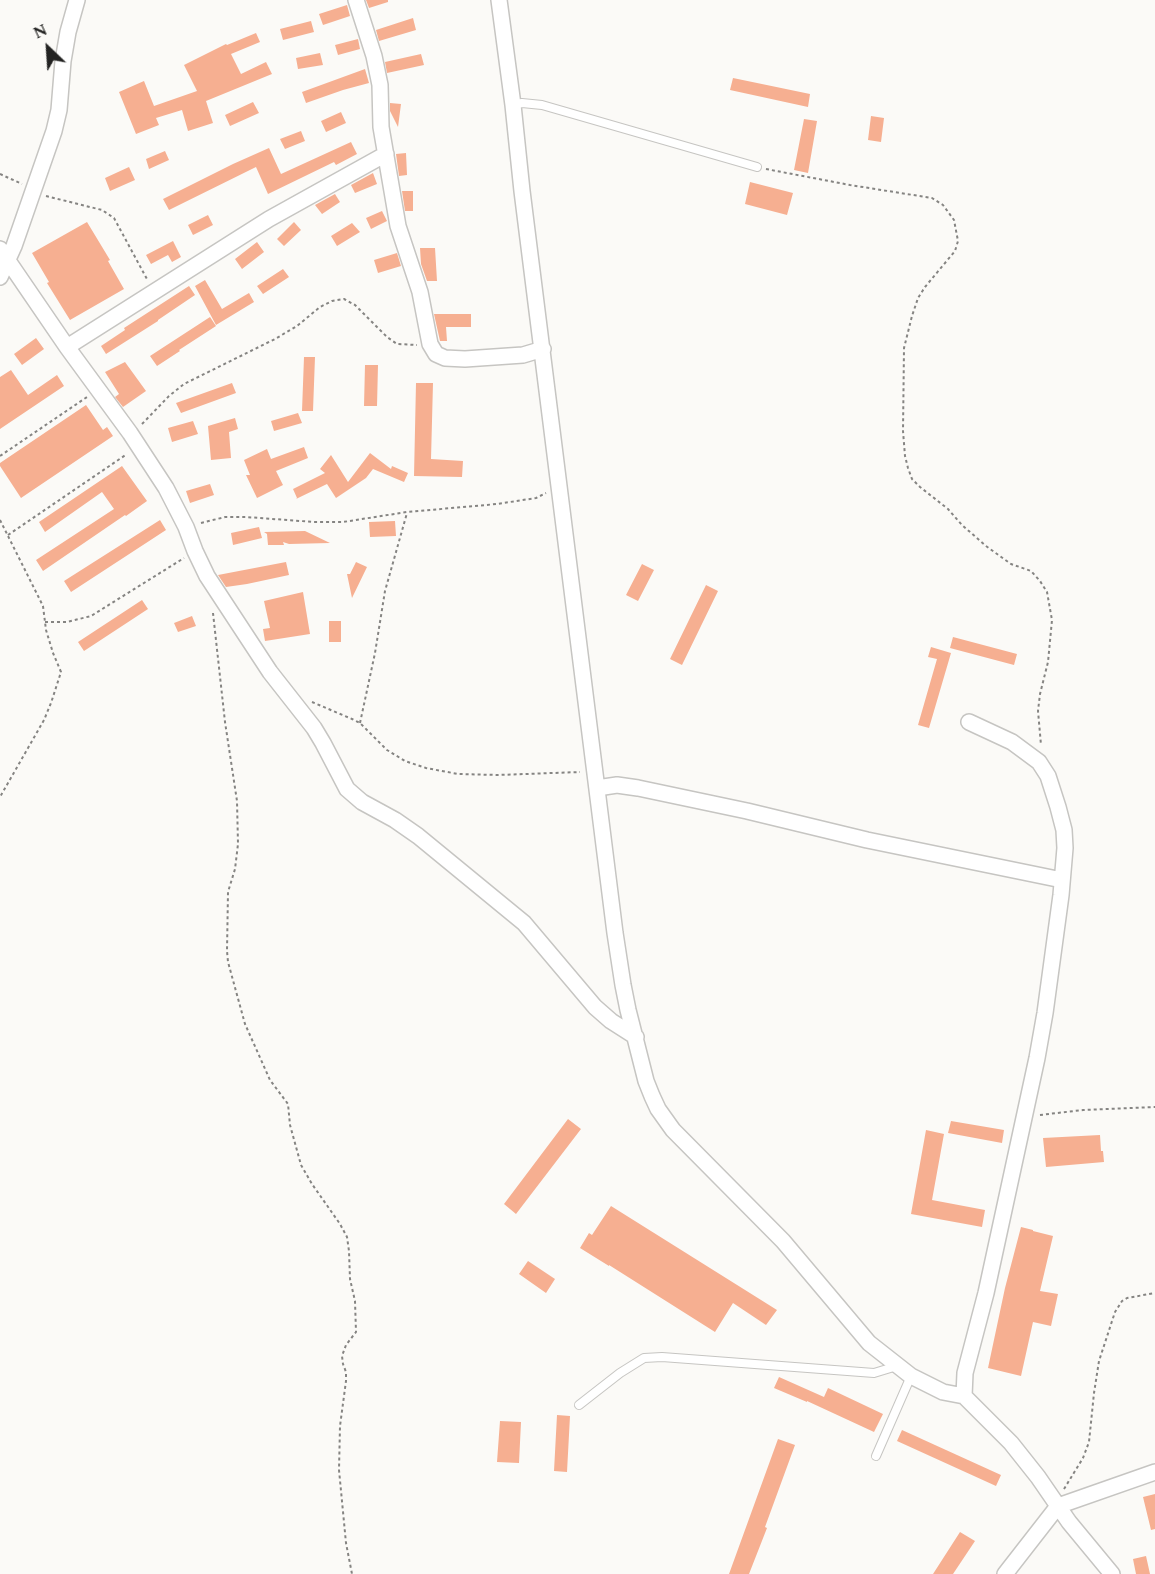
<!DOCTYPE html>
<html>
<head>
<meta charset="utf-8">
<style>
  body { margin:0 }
  #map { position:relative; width:1155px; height:1574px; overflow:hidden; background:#fbfaf7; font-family:Spectral,serif }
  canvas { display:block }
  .north { position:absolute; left:18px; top:18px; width:60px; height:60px; -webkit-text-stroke:4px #fbfaf7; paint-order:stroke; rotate:335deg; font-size:16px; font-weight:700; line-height:24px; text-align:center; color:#232322 }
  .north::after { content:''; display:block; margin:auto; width:21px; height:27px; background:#232322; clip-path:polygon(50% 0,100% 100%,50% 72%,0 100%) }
</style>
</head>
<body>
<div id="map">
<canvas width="1155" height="1574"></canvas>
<div class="north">N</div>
</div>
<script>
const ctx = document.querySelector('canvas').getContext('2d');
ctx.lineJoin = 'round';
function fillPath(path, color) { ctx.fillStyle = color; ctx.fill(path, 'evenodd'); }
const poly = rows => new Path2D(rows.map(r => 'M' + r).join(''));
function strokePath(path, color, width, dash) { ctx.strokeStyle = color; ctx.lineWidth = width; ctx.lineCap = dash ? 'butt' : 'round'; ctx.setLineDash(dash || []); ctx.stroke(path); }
fillPath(poly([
  [366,0,388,0,388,2,369,8],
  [347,5,350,16,323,25,319,14],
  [413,18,416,30,379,41,376,30],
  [311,21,314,32,283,40,280,29],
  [256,33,260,42,231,54,241,74,266,62,272,74,206,101,213,123,188,131,182,110,156,118,159,125,136,134,119,92,144,81,154,106,197,91,184,65,226,44,227,45],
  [358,39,360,49,338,55,335,45],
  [320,53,323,65,298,69,296,58],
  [421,54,424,65,387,73,385,62],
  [365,69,369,83,343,90,306,103,302,92],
  [733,78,810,94,808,107,730,90],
  [253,102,259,113,230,126,225,115],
  [390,103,401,104,398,127,390,111],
  [341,112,346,123,326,132,321,121],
  [871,116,884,118,881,142,868,140],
  [804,119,817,121,808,173,794,170],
  [301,131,305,141,285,149,280,139],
  [351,142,357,154,336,165,334,162,268,194,256,167,169,210,163,199,233,164,269,148,281,174],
  [165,151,169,160,149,169,146,159],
  [406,153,407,175,399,176,396,154],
  [129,167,135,180,110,191,105,178],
  [373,173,377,184,355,193,351,185],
  [750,182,793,193,787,215,745,204],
  [402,191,413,191,413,211,405,211],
  [335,194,340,202,322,214,315,205],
  [382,211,387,221,371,229,366,218],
  [208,215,213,225,193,235,188,225],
  [87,222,110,260,108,261,124,289,70,320,47,283,49,282,32,253],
  [294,222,301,230,284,246,277,239],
  [352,223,360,232,337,246,331,236],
  [173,241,181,257,172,262,168,255,151,264,146,255],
  [257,242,264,252,242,269,235,259],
  [420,248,435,248,437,281,427,281,421,264],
  [397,253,401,266,378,273,374,260],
  [283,269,289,277,263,294,257,286],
  [205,280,222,309,249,293,254,302,216,325,195,286],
  [189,286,195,295,158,320,158,321,106,354,101,346,125,330,124,328],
  [434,314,471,314,471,327,446,327,447,341,440,341],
  [210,317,216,326,179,350,180,351,157,366,150,356],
  [36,338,44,349,22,365,14,354],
  [304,357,315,357,313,411,302,411],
  [125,362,146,391,123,407,115,397,119,394,105,372],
  [365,365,378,365,377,406,364,406],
  [11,370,28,395,57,375,64,386,0,429,0,377],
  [232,383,236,393,181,413,176,403],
  [416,383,433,383,431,459,463,461,462,477,414,476],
  [86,405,103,430,107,427,113,436,21,498,0,466,0,463],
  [298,413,302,423,274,431,271,421],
  [235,418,238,429,229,432,231,458,211,460,208,426],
  [193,421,198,434,172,442,168,428],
  [304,447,308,458,276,471,283,485,257,498,246,475,250,475,244,460,267,449,271,459],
  [370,453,391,469,392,466,408,473,404,482,373,469,366,478,336,498,327,484,296,499,297,498,293,489,325,473,320,469,331,455,348,482],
  [122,466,147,501,126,516,125,515,43,571,36,560,114,509,102,492,45,532,39,522],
  [210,484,214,495,190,503,186,491],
  [160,520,166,530,71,592,64,581],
  [395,521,396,536,370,537,369,522],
  [259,527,262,538,233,545,231,533],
  [305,531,330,543,289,544,283,542,284,545,268,545,267,534,264,532],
  [286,562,289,575,247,584,226,587,218,575],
  [356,562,367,567,352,598,347,574,350,574],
  [642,564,654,570,638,601,626,595],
  [706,585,718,591,682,665,670,659],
  [303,592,310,634,265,641,263,629,270,628,264,601],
  [142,600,148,609,84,651,78,642],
  [192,616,196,626,178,632,174,623],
  [329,621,341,621,341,642,329,642],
  [953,637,1017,654,1014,665,950,648],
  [931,647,951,653,929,728,918,725,937,659,928,657],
  [568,1119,581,1129,516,1214,504,1204],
  [951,1121,1004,1130,1002,1143,948,1133],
  [926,1130,944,1134,932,1200,985,1210,982,1227,911,1214],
  [1100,1135,1101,1151,1103,1151,1104,1162,1046,1167,1043,1138],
  [611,1206,777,1310,766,1325,733,1303,715,1332,609,1265,609,1266,580,1248,589,1233,592,1235],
  [1021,1227,1033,1230,1033,1231,1053,1236,1040,1291,1058,1294,1051,1326,1033,1322,1021,1376,988,1368,1005,1288],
  [528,1261,555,1279,546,1293,519,1274],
  [779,1377,824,1397,828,1388,883,1414,874,1432,807,1401,807,1402,774,1388],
  [557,1415,570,1416,567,1472,554,1471],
  [500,1421,521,1422,519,1463,497,1462],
  [902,1430,1001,1475,996,1486,897,1441],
  [778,1439,795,1445,765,1527,767,1528,749,1574,729,1574],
  [1155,1494,1155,1529,1151,1530,1143,1497],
  [960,1532,975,1541,953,1574,933,1574],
  [1146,1556,1150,1574,1136,1574,1133,1559]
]), '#f6af91');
const lane = poly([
  [513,105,522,103,542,105,757,167],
  [579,1405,620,1373,644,1358,662,1357,874,1373,897,1366],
  [876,1456,911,1376]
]);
const street = poly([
  [356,0,374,56,380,85,381,127,398,226,420,292,430,344,436,354,445,358,465,359,523,355,543,349],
  [499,0,513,105,522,191,615,933,623,985,628,1010,646,1081,652,1096,658,1109,673,1130,783,1241,869,1343,911,1376,943,1392,964,1396,1011,1443,1038,1477,1069,1522,1112,1574],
  [0,249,67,347,130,433,166,488,186,527,195,551,207,576,270,672,314,728,323,743,347,789,362,802,395,820,418,836,524,923,595,1007,611,1021,636,1037],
  [0,277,14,246,54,131,59,110,63,61,68,32,77,0],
  [67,347,269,219,386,154],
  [597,788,617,785,638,788,747,811,867,840,1062,880],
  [964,1396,965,1373,986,1293,1037,1058,1045,1013,1061,895,1065,848,1064,830,1058,807,1048,776,1039,762,1012,742,969,722],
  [1005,1574,1058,1506,1155,1472]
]);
strokePath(lane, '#c6c5c2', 10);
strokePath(street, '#c6c5c2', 18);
strokePath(poly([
  [766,169,850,185,932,198,943,205,954,220,958,241,955,251,925,287,918,298,912,316,904,348,903,431,905,456,908,468,912,479,920,487,948,509,962,525,986,546,1011,564,1031,571,1040,581,1047,592,1052,620,1048,662,1040,694,1038,711,1041,745],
  [0,174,22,184],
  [46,196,102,210,114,218,148,281],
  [142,424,169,396,184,384,275,339,297,326,320,307,332,301,344,299,355,305,387,337,397,344,417,345],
  [0,456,87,397],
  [0,520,43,606,46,630,53,653,61,672,51,703,44,720,0,797],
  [201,523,225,517,246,517,314,522,343,522,407,512,497,504,536,498,546,493],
  [8,535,127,454],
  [213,613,225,722,237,801,238,844,235,869,228,892,227,951,228,962,245,1024,270,1080,288,1104,290,1125,301,1165,312,1184,340,1224,347,1237,349,1251,350,1279,355,1301,356,1332,346,1345,342,1356,343,1364,346,1372,346,1381,340,1426,339,1470,346,1543,352,1574],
  [45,622,67,622,91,616,184,558],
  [312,702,352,719,360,723,387,750,405,761,426,768,458,774,498,775,580,772],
  [360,723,375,653,385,591,407,513],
  [1040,1115,1083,1110,1155,1107],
  [1064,1489,1083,1458,1089,1442,1094,1393,1099,1361,1115,1312,1122,1301,1127,1298,1155,1293]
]), '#858482', 2, [3, 3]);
strokePath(lane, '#fff', 8);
strokePath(street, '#fff', 15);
</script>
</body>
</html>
